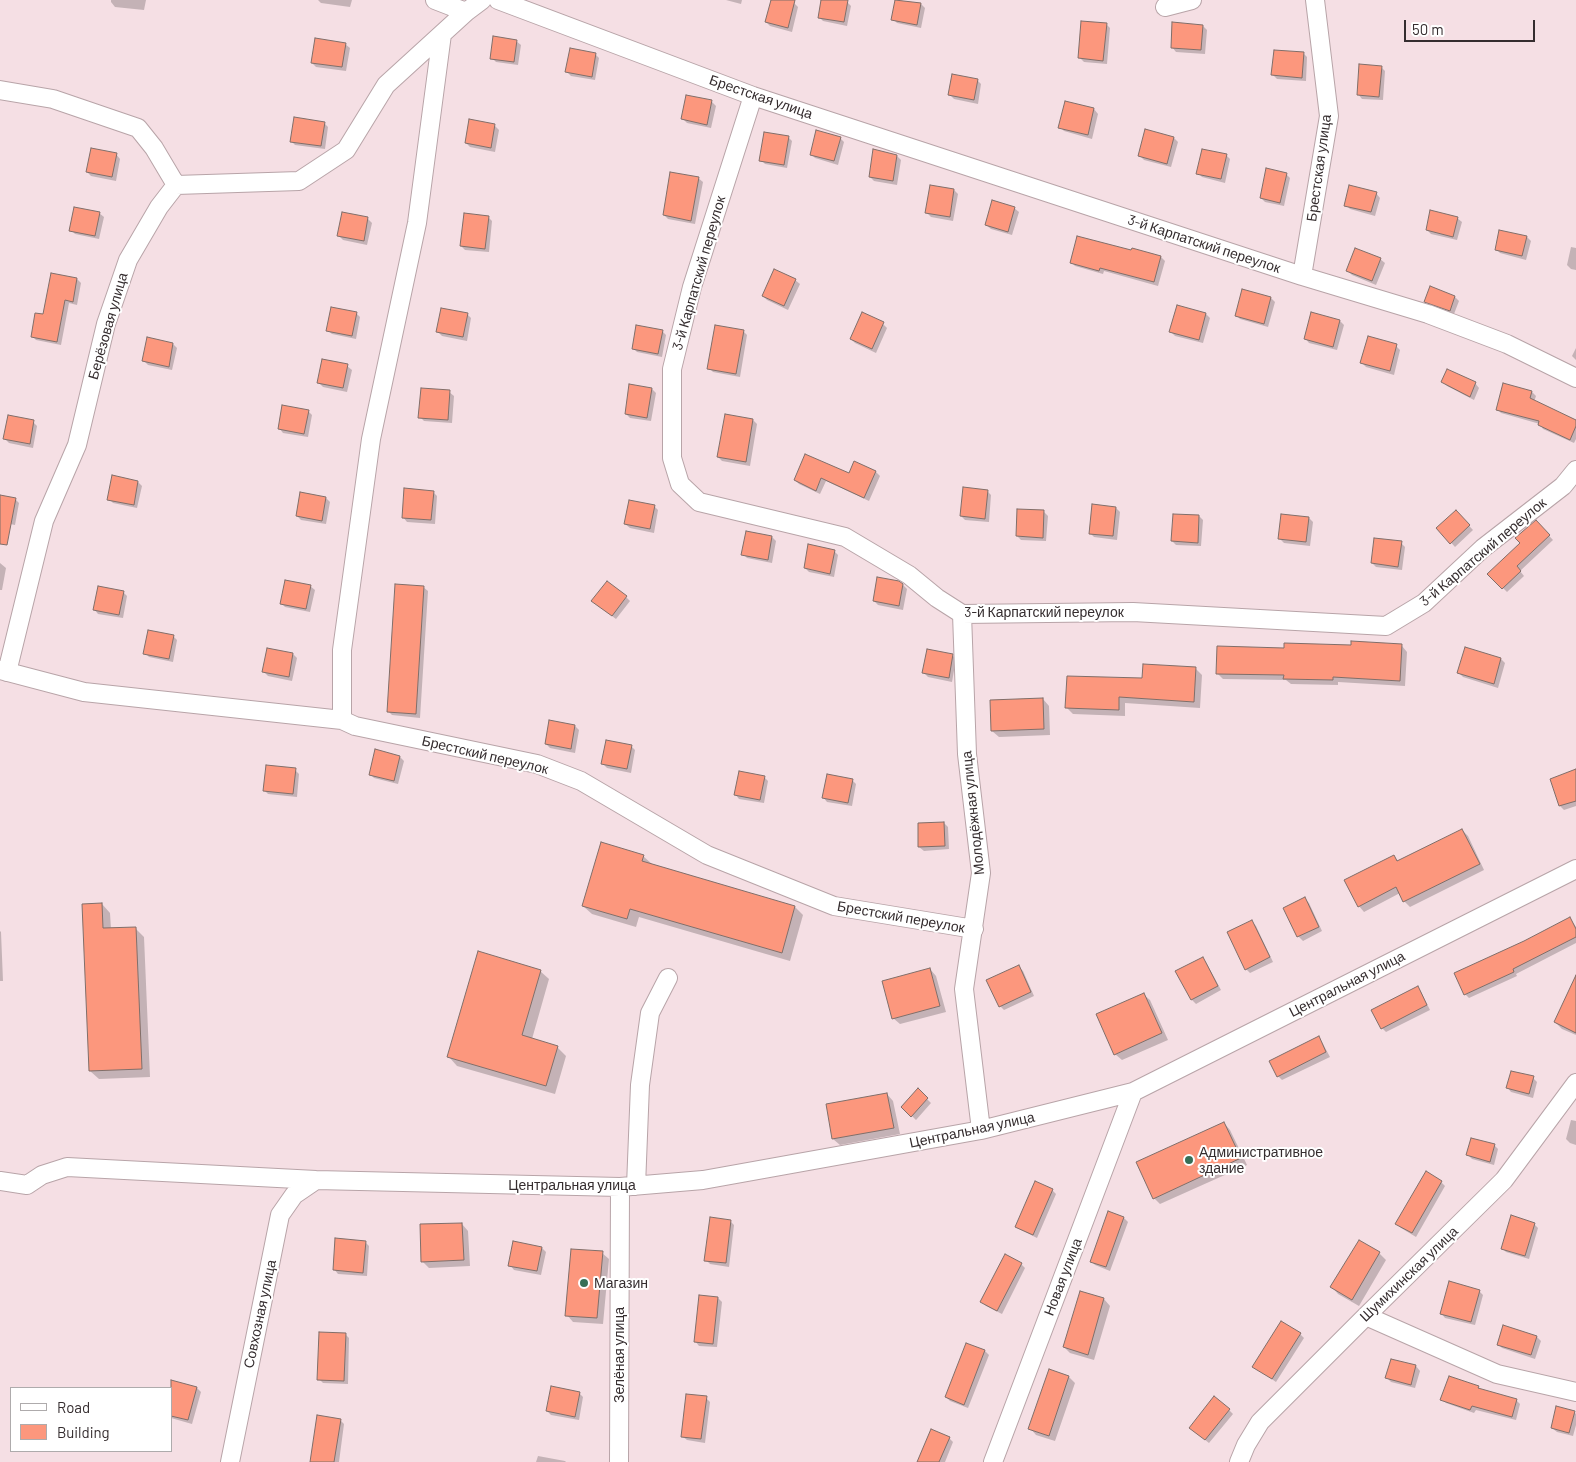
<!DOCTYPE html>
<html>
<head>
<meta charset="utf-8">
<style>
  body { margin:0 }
  #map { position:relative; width:1576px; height:1462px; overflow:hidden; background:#f5dfe4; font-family:Barlow,sans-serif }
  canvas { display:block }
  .legend { position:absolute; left:10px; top:1387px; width:162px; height:65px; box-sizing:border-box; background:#fff; border:1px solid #aeabac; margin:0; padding:6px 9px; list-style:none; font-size:15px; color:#352d2f }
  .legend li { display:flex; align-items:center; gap:10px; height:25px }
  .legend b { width:25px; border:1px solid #aeabac }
  .scale { position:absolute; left:1404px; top:20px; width:131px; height:22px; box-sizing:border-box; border:2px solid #352d2f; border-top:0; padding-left:6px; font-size:15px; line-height:18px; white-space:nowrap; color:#352d2f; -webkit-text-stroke:4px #fff; paint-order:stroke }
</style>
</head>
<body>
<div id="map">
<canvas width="1576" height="1462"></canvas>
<ul class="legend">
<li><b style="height:6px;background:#fff"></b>Road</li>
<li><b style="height:14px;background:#fc977d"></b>Building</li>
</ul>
<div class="scale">50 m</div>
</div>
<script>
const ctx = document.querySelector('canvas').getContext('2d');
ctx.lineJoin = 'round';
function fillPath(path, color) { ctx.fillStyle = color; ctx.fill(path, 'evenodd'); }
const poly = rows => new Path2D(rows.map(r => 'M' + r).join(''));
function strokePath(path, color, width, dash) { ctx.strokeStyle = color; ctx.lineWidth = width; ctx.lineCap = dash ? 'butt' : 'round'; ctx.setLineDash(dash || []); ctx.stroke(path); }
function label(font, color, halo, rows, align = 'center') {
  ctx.font = font + ' Barlow,sans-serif'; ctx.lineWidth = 4; ctx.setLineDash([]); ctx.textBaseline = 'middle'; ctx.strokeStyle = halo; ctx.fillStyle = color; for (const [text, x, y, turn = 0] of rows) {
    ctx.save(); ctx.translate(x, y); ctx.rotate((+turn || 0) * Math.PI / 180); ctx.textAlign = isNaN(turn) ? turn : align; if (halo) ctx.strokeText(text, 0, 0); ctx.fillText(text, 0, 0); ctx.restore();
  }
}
fillPath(poly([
  [111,0,146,0,144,10,115,7,111,2],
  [318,0,352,0,350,7,321,3],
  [726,0,742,0,741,4],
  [772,0,784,0,794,3,798,7,792,32,770,26,766,22],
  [823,0,847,2,851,6,847,26,823,21,819,17],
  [897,0,921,4,925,8,921,28,897,23,893,19],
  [1106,24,1110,28,1107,64,1084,62,1080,58],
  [1203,26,1207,30,1205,54,1176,52,1172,47],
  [516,41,521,45,518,65,496,62,492,58],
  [345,44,350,48,346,71,316,67,312,63],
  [1303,53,1307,57,1306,81,1277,79,1273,75],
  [595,54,599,58,595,80,571,76,566,71],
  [1381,67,1385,71,1383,100,1362,99,1358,94],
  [977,80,981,84,978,104,954,99,950,95],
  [712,102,716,106,711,128,687,123,683,119],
  [1066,102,1094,109,1098,114,1092,139,1064,131,1060,127],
  [324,123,328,127,325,149,295,145,291,141],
  [495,126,499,130,495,152,470,147,466,143],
  [1146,131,1174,138,1178,142,1171,167,1144,160,1140,156],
  [788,137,792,141,787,168,765,164,761,160],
  [840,138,844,142,838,165,815,158,811,154],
  [116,154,120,159,116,181,91,176,87,172],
  [1226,155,1230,159,1225,183,1202,177,1198,173],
  [897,156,901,160,897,185,874,181,870,177],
  [1286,174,1290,178,1284,206,1265,202,1261,198],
  [698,178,703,182,695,224,668,219,664,215],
  [954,190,958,194,953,221,931,217,927,213],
  [1376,193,1380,198,1375,216,1350,209,1346,205],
  [1014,208,1019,212,1012,235,991,229,986,225],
  [99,213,104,217,99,239,75,234,71,230],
  [488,217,492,221,489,252,465,250,461,246],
  [1457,218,1462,222,1457,240,1431,234,1427,230],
  [368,219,372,223,367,245,343,240,339,236],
  [1500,231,1527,237,1531,241,1526,260,1500,253,1496,249],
  [1571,247,1576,248,1576,270,1571,269,1567,265],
  [1356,250,1380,259,1385,263,1376,285,1352,275,1348,271],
  [1132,252,1161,257,1165,261,1158,286,1104,271,1103,274,1075,266,1071,262],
  [77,279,81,283,77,305,69,303,61,345,36,340,32,336,44,316],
  [795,280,800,284,788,310,767,300,763,296],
  [1430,288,1455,297,1459,301,1454,314,1429,305,1425,301],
  [1271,298,1275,302,1268,327,1240,319,1236,315],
  [356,313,360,317,356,339,332,334,327,330],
  [467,314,471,318,467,341,442,336,438,332],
  [862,314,883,324,887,328,876,353,855,343,851,339],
  [1206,314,1210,318,1203,343,1175,336,1171,332],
  [1340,321,1344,325,1337,350,1309,343,1305,338],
  [662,331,666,335,662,357,637,352,633,348],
  [743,331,747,335,740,377,713,372,709,368],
  [173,344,177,348,172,370,148,365,144,361],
  [1396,346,1400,350,1394,375,1366,367,1362,363],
  [1576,348,1576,360,1572,356],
  [347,366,352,370,347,392,323,387,319,383],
  [1443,382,1475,383,1479,388,1474,400,1447,386],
  [652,389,656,393,651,421,630,418,626,414],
  [449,392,454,396,452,423,424,421,420,417],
  [1532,392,1536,396,1534,402,1576,421,1576,439,1574,443,1543,429,1540,424,1501,413,1497,409],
  [308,411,312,415,308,437,283,433,279,428],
  [753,420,757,424,750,466,722,461,718,457],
  [33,422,37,426,33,448,9,443,5,439],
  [854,462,876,472,880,476,869,501,826,481,820,494,799,484,795,480,849,475],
  [138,482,142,486,137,508,113,503,109,499],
  [987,491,991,495,989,522,965,520,961,516],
  [433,492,437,496,435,524,407,522,403,517],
  [0,496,15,499,19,503,15,525,0,522],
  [326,498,330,502,326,524,301,520,297,516],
  [654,506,658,510,654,533,630,528,625,524],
  [1093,506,1116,508,1120,512,1117,540,1094,537,1090,533],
  [1044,512,1048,516,1046,541,1021,540,1017,536],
  [1456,512,1473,530,1455,547,1438,528],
  [1199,516,1203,520,1201,546,1176,545,1172,541],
  [1309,518,1313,522,1310,546,1284,543,1280,539],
  [1536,522,1553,540,1520,571,1524,576,1507,592,1489,574,1522,543],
  [772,537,776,541,772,563,747,558,743,554],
  [1401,543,1405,547,1402,570,1376,567,1372,563],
  [834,551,838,555,834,577,809,572,805,568],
  [0,563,6,568,2,590,0,590],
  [903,585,907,589,903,610,878,605,874,601],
  [310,586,315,590,310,612,285,607,281,603],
  [423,587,428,591,420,718,392,715,388,711],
  [123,592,127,596,123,618,98,614,94,609],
  [626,597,630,601,616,619,597,605],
  [173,636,177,640,173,662,149,657,145,653],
  [1402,646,1407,652,1405,686,1338,682,1338,685,1291,684,1286,680,1223,679,1217,673,1285,649],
  [293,654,297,658,292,681,268,676,264,672],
  [952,655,956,659,952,682,928,677,924,673],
  [1501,659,1505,663,1498,688,1463,677,1459,673],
  [1144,665,1196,669,1202,675,1200,708,1125,703,1125,716,1073,714,1067,708,1144,680],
  [1043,699,1049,706,1050,735,999,737,992,731],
  [550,722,575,726,579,730,575,753,550,748,546,744],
  [631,746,635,750,631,773,607,768,603,764],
  [376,751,400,757,404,761,398,784,374,778,370,774],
  [295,770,299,774,297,797,268,794,264,790],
  [1576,771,1576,806,1564,810,1560,806,1551,780],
  [764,777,768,781,764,803,739,799,735,794],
  [852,780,856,784,852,806,827,802,823,797],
  [944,823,948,827,949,849,924,851,919,847],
  [1462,830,1468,836,1484,870,1410,907,1404,901,1400,893,1364,912,1359,906,1394,856,1399,862],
  [643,856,652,864,795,907,803,915,790,961,639,917,636,927,592,914,583,906],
  [1305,899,1309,903,1322,931,1303,941,1299,937,1285,909],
  [102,904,110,913,111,929,135,928,144,937,150,1077,99,1079,90,1071],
  [1570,918,1576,927,1576,943,1516,974,1517,976,1469,998,1465,994,1525,942],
  [1252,922,1256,926,1273,962,1250,973,1246,969],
  [0,931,1,932,3,981,0,981],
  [1202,958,1206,962,1221,990,1196,1004,1192,1000],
  [1019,967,1023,971,1034,996,1004,1010,1000,1006],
  [930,969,936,976,946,1012,900,1024,893,1018],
  [540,971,549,979,532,1039,557,1047,566,1056,555,1094,457,1066,449,1057],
  [1576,978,1576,1035,1562,1029,1555,1022],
  [1417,988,1421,992,1430,1010,1386,1032,1382,1028],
  [1143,994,1150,1000,1168,1040,1122,1060,1115,1054],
  [1318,1038,1322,1042,1330,1057,1282,1080,1278,1076],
  [1533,1078,1537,1082,1533,1098,1511,1092,1507,1087],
  [918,1090,931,1103,916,1120,903,1107],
  [887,1094,893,1101,900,1134,840,1145,833,1139],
  [1571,1120,1576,1121,1576,1145,1570,1143,1566,1139],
  [1224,1123,1230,1130,1247,1165,1160,1204,1154,1198],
  [1494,1145,1498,1149,1494,1165,1472,1159,1468,1155],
  [1441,1182,1445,1186,1416,1237,1401,1228,1397,1224],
  [1052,1190,1056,1194,1037,1238,1021,1230,1017,1226],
  [1124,1218,1128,1222,1110,1271,1095,1265,1091,1261],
  [730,1221,734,1225,729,1267,710,1264,706,1260],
  [462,1224,468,1231,470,1266,429,1268,422,1261],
  [1534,1224,1538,1228,1529,1259,1506,1252,1502,1248],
  [1359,1241,1379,1253,1386,1260,1359,1306,1338,1294,1332,1287],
  [365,1242,369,1246,367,1276,338,1274,334,1269],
  [542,1248,546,1252,541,1275,514,1270,510,1265],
  [602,1253,609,1259,603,1324,573,1322,567,1315],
  [1021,1264,1025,1268,1002,1314,986,1306,982,1302],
  [1479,1291,1483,1295,1475,1325,1445,1318,1441,1313],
  [718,1298,722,1302,717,1347,699,1346,695,1341],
  [1104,1299,1110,1306,1094,1360,1070,1353,1064,1347],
  [345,1334,349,1338,348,1384,323,1383,319,1379],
  [1300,1334,1304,1338,1276,1382,1254,1367],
  [1537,1337,1541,1341,1535,1359,1502,1348,1498,1344],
  [967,1344,985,1351,989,1355,968,1408,950,1401,946,1397],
  [1416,1366,1420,1371,1415,1388,1391,1382,1387,1378],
  [1069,1377,1075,1383,1055,1441,1036,1435,1030,1428],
  [172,1381,197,1388,201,1392,192,1424,171,1418,171,1388],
  [1478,1387,1481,1390,1516,1400,1520,1404,1516,1420,1476,1410,1474,1413,1446,1403,1442,1399],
  [579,1393,583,1397,579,1420,551,1415,547,1411],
  [706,1398,710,1402,705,1443,687,1440,682,1436],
  [1229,1410,1233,1414,1209,1443,1195,1432],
  [1574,1412,1576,1414,1576,1425,1573,1436,1557,1432,1552,1428],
  [340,1420,344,1424,339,1462,312,1462],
  [949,1438,953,1442,945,1462,919,1462],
  [538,1456,565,1461,566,1462,536,1462]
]), '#0003');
const building = poly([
  [771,0,795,0,788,28,765,22,771,0],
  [821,0,848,0,844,22,818,18,821,0],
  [895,0,921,3,917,25,891,20,895,0],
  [1081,21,1107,23,1103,61,1078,58,1081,21],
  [1172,22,1203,25,1201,50,1171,48,1172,22],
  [493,36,517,40,514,62,490,59,493,36],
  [315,38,346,43,342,67,311,63,315,38],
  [570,48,596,53,592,77,565,72,570,48],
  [1274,50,1304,52,1302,78,1271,75,1274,50],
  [1359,64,1382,66,1379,97,1357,95,1359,64],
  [952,74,978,79,974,100,948,95,952,74],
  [686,95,712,100,707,125,681,119,686,95],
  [1065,101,1094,108,1088,135,1058,128,1065,101],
  [294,117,325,122,321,146,290,142,294,117],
  [469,119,495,124,491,148,465,143,469,119],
  [1145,129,1174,137,1167,164,1138,156,1145,129],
  [816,130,841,137,834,161,810,155,816,130],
  [764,132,789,136,784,165,759,161,764,132],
  [91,148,117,153,112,177,86,172,91,148],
  [873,149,897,155,893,181,869,177,873,149],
  [1202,149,1227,154,1221,179,1196,174,1202,149],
  [1266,168,1287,173,1280,203,1260,198,1266,168],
  [670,172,699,177,691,221,663,215,670,172],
  [930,185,954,189,950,217,925,213,930,185],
  [1349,185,1377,192,1371,212,1344,206,1349,185],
  [992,200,1015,207,1008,232,985,225,992,200],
  [74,207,100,212,95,236,69,231,74,207],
  [1430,210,1458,217,1453,237,1426,230,1430,210],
  [342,212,368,217,364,241,337,236,342,212],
  [464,213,489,216,485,249,460,246,464,213],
  [1499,230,1527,236,1522,256,1495,250,1499,230],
  [1077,236,1131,250,1132,248,1161,256,1154,282,1100,268,1099,271,1070,263,1077,236],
  [1355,248,1381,258,1372,281,1346,271,1355,248],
  [774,269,796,279,784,306,762,296,774,269],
  [51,273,77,278,73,302,65,300,57,342,31,337,35,313,43,314,51,273],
  [1430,286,1455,296,1450,311,1424,302,1430,286],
  [1242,289,1271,297,1264,324,1235,316,1242,289],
  [1177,305,1206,313,1199,340,1169,332,1177,305],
  [331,307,357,312,352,336,326,331,331,307],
  [441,308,468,313,463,337,436,332,441,308],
  [862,312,884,322,872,349,850,339,862,312],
  [1311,312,1340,320,1333,347,1304,339,1311,312],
  [636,325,663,330,658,354,632,349,636,325],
  [715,325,744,330,736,374,707,369,715,325],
  [1368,336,1397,344,1390,371,1360,363,1368,336],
  [147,337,173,343,169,367,142,361,147,337],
  [322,359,348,364,343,388,317,383,322,359],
  [1447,369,1476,382,1470,397,1441,382,1447,369],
  [1503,383,1532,391,1530,398,1576,420,1576,426,1570,440,1538,425,1539,421,1496,410,1503,383],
  [629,384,652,388,647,418,625,414,629,384],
  [421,388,450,390,448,420,418,418,421,388],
  [282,405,309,410,304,434,278,429,282,405],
  [725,414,753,419,746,462,717,457,725,414],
  [8,415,34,420,30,444,3,439,8,415],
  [805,454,849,473,854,461,876,471,864,498,821,478,816,491,794,480,805,454],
  [112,475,138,481,134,505,107,500,112,475],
  [963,487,988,490,985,519,960,516,963,487],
  [404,488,434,491,431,520,402,518,404,488],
  [300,492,326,497,322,521,296,516,300,492],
  [0,495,16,498,7,545,0,544,0,495],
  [629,500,655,505,650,529,624,524,629,500],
  [1092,504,1116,507,1113,536,1089,534,1092,504],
  [1017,509,1044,510,1043,538,1016,536,1017,509],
  [1456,510,1470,525,1450,544,1436,528,1456,510],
  [1173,514,1199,515,1198,543,1171,541,1173,514],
  [1281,514,1309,517,1306,542,1278,539,1281,514],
  [1536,520,1550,535,1517,566,1521,571,1502,589,1487,574,1520,543,1515,538,1536,520],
  [746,531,772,536,768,560,741,555,746,531],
  [1374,538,1402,541,1398,567,1371,563,1374,538],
  [808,544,835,550,830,574,804,568,808,544],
  [877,577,899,581,903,584,899,606,873,601,877,577],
  [285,580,311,585,306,609,280,604,285,580],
  [607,581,627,596,612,616,591,601,607,581],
  [395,584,424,586,416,714,387,712,395,584],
  [98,586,124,591,119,615,93,610,98,586],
  [148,630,174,635,169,659,143,654,148,630],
  [1351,641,1402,644,1400,681,1333,677,1333,680,1283,679,1284,675,1216,674,1217,646,1284,648,1284,643,1351,645,1351,641],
  [1465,647,1501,658,1494,684,1457,673,1465,647],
  [267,648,293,653,289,677,262,672,267,648],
  [927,649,953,654,949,678,922,673,927,649],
  [1143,664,1196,667,1194,702,1119,697,1119,710,1065,708,1067,676,1142,678,1143,664],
  [1043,698,1044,729,991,731,990,700,1043,698],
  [549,720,575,725,571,749,545,744,549,720],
  [606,740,632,745,627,769,601,764,606,740],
  [375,749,400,756,394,781,369,775,375,749],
  [266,765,296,768,293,794,263,791,266,765],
  [1576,769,1576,801,1559,806,1550,779,1576,769],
  [739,771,765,776,760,800,734,795,739,771],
  [827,774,853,779,848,803,822,798,827,774],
  [944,822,945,846,918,847,918,823,944,822],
  [1462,829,1480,864,1403,902,1396,887,1358,907,1344,880,1394,855,1397,861,1462,829],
  [601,842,644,855,642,861,795,906,782,953,630,909,627,919,582,906,601,842],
  [1305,897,1319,927,1297,937,1283,908,1305,897],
  [102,903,103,928,136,927,142,1069,89,1071,82,904,102,903],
  [1570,917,1576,929,1576,937,1513,969,1514,972,1464,995,1454,973,1524,941,1570,917],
  [1252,920,1270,957,1245,970,1227,932,1252,920],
  [478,951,541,970,522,1035,558,1046,546,1086,447,1057,478,951],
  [1203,957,1218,986,1191,1000,1175,971,1203,957],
  [1019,965,1031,992,999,1007,986,980,1019,965],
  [930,968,940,1006,892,1019,882,981,930,968],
  [1576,975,1576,1033,1554,1022,1576,975],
  [1418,986,1427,1005,1381,1029,1371,1010,1418,986],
  [1144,993,1162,1033,1114,1055,1096,1014,1144,993],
  [1319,1036,1326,1052,1277,1077,1269,1061,1319,1036],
  [1511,1071,1534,1076,1529,1094,1506,1088,1511,1071],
  [918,1088,928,1098,911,1117,901,1107,918,1088],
  [887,1093,894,1128,832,1139,826,1104,887,1093],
  [1224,1122,1241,1158,1153,1199,1136,1162,1224,1122],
  [1471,1138,1495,1144,1490,1162,1466,1155,1471,1138],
  [1426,1171,1442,1181,1412,1233,1395,1224,1426,1171],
  [1035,1181,1053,1189,1033,1235,1015,1227,1035,1181],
  [1108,1211,1124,1217,1106,1267,1090,1262,1108,1211],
  [1511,1215,1535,1223,1525,1256,1501,1249,1511,1215],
  [710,1217,731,1220,726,1263,704,1261,710,1217],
  [462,1223,464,1260,421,1262,420,1224,462,1223],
  [335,1238,366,1241,363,1273,333,1270,335,1238],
  [1359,1240,1380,1252,1352,1300,1330,1287,1359,1240],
  [513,1241,542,1247,537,1271,508,1266,513,1241],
  [571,1249,603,1251,597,1318,565,1316,571,1249],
  [1005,1254,1022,1263,997,1311,980,1302,1005,1254],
  [1449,1281,1480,1290,1471,1322,1440,1314,1449,1281],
  [1080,1291,1104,1298,1088,1355,1063,1347,1080,1291],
  [699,1295,718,1297,713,1344,694,1342,699,1295],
  [1281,1321,1301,1333,1272,1379,1252,1367,1281,1321],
  [1503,1325,1537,1336,1531,1355,1497,1345,1503,1325],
  [319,1332,346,1333,344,1381,317,1380,319,1332],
  [966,1343,985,1350,964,1405,945,1397,966,1343],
  [1391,1359,1416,1365,1411,1385,1385,1378,1391,1359],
  [1049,1369,1069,1376,1049,1436,1028,1429,1049,1369],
  [1449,1376,1479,1386,1478,1388,1517,1399,1512,1417,1472,1406,1470,1410,1440,1400,1449,1376],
  [171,1380,197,1387,188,1420,171,1416,171,1380],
  [551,1386,580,1392,575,1417,546,1411,551,1386],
  [686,1394,707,1396,701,1439,681,1437,686,1394],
  [1214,1396,1230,1409,1205,1440,1189,1428,1214,1396],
  [1556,1406,1575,1411,1569,1433,1551,1428,1556,1406],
  [317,1415,341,1419,334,1462,310,1462,317,1415],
  [931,1429,950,1437,939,1462,917,1462,931,1429]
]);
fillPath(building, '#fc977d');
strokePath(building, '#806e69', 1);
const minor = poly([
  [435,0,466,12],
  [498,0,753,96,1302,276,1428,314,1507,344,1576,378],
  [1165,7,1192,0],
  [0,90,53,99,138,128,154,148,176,185],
  [753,96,692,287,672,369,672,458,680,484,699,502,845,537,909,575,937,598,962,614,1133,612,1386,626,1424,603,1483,548,1563,486,1576,470],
  [1302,276,1329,116,1315,0],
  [962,614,967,754,981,873,964,989,981,1130],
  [0,670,84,692,342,720,355,726,537,764,581,781,707,855,834,906,974,929],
  [7,672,44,521,77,445,106,324,128,260,159,207,176,185,299,181,346,150,386,85,466,12,482,0],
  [342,720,342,650,371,439,417,223,442,34],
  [0,1181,27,1185,42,1175,67,1167,316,1180,620,1187,703,1180,981,1130,1133,1092,1576,869],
  [636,1186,640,1085,650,1013,668,978],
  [1366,1316,1497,1374,1576,1392],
  [230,1462,280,1215,294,1195,316,1180],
  [619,1462,620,1187],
  [993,1462,1133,1092],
  [1239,1462,1246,1445,1260,1422,1366,1316,1504,1180,1576,1083]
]);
strokePath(minor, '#b8a4a8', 20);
strokePath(minor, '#fff', 18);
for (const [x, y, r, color] of [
  [1189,1160,5,"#376f57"],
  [584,1283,5,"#376f57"]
]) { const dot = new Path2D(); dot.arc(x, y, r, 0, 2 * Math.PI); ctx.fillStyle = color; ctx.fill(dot); strokePath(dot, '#fff', 2); }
label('14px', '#352d2f', '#fff', [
  ["Брестская улица",761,97,19],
  ["Брестская улица",1319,168,-82],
  ["3-й Карпатский переулок",1204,244,18],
  ["3-й Карпатский переулок",699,273,-74],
  ["Берёзовая улица",108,326,-74],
  ["3-й Карпатский переулок",1483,552,-40],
  ["3-й Карпатский переулок",1044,612],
  ["Брестский переулок",485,755,13],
  ["Молодёжная улица",973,813,-96],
  ["Брестский переулок",901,917,10],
  ["Центральная улица",1347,984,-27],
  ["Центральная улица",972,1130,-12],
  ["Центральная улица",572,1185],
  ["Шумихинская улица",1409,1274,-44],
  ["Новая улица",1063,1277,-69],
  ["Совхозная улица",260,1314,-78],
  ["Зелёная улица",619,1355,-90]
]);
label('14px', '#352d2f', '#fff', [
  ["Административное",1199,1152],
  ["здание",1199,1168],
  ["Магазин",594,1283]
], 'left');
</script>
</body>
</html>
